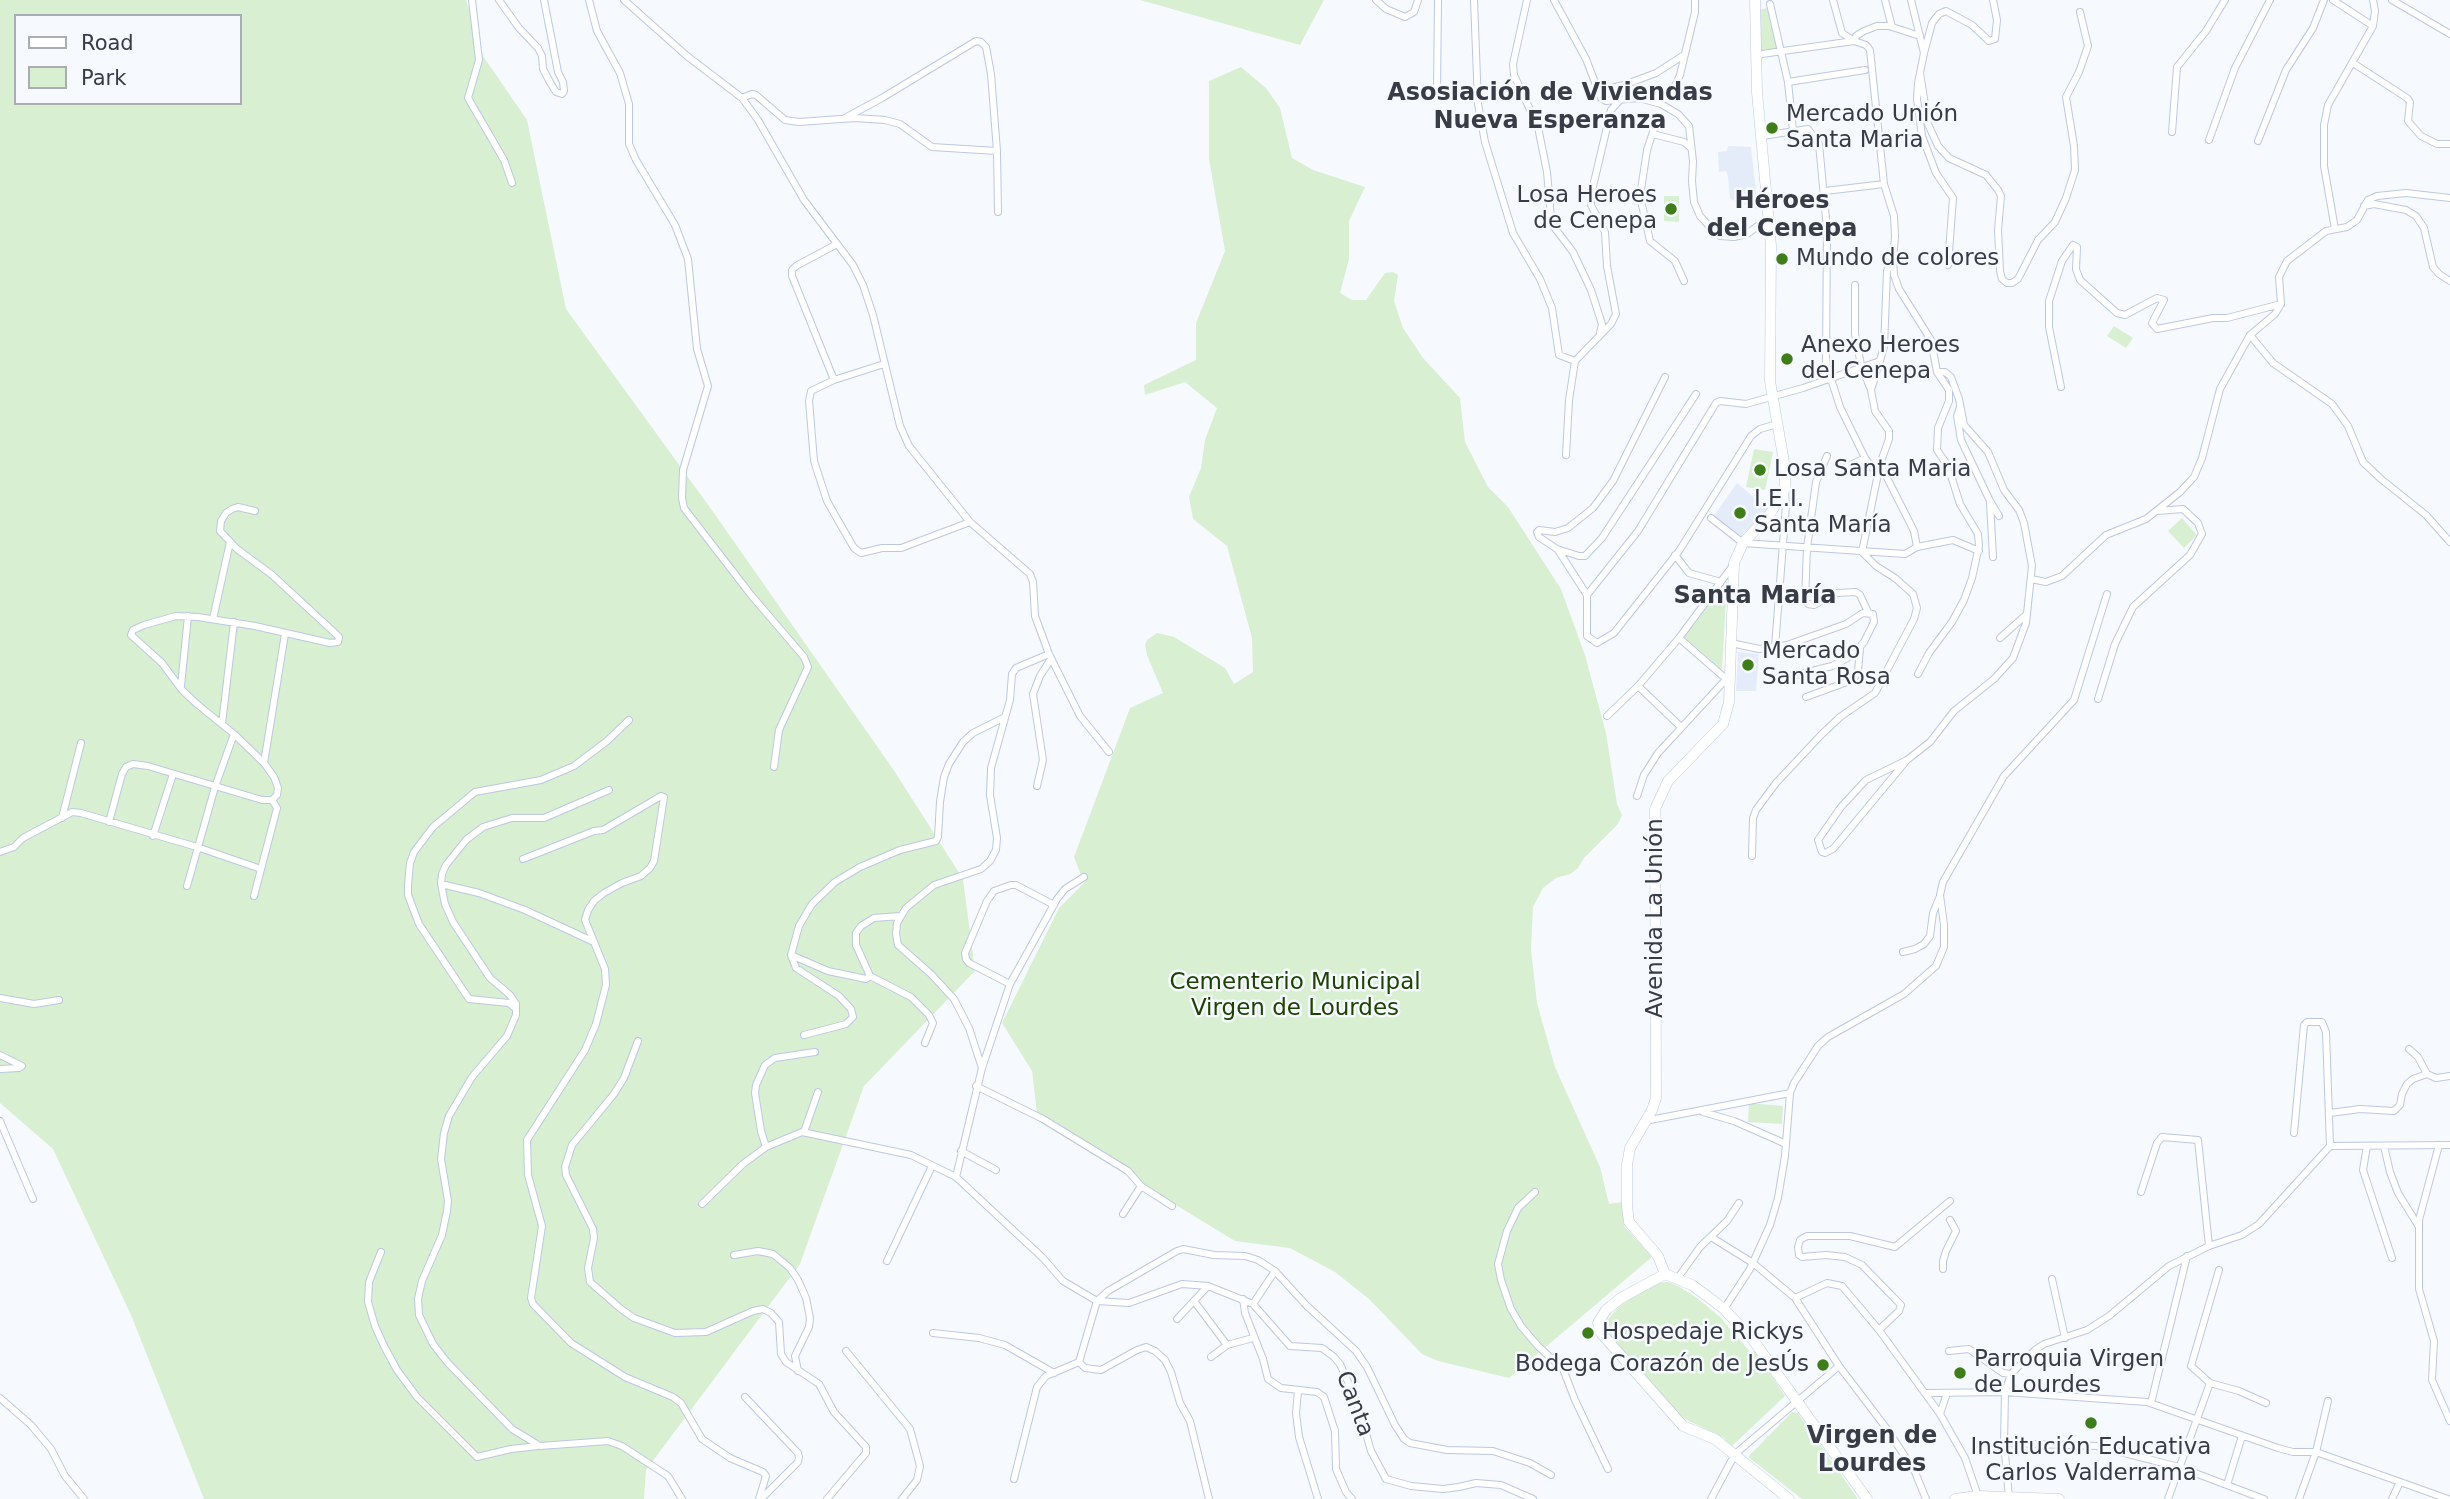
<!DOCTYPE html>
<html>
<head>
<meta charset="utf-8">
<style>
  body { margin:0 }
  #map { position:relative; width:2450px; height:1499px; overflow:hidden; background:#f6f9fe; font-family:"DejaVu Sans",sans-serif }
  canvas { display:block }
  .legend { position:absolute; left:14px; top:14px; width:228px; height:91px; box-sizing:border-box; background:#f6f9fe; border:2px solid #aaadb4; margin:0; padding:9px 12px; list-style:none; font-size:21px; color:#373c46 }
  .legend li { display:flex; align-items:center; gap:14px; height:35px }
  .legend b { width:35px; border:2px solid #aaadb4 }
</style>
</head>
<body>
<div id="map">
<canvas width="2450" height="1499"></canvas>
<ul class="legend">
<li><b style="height:9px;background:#fff"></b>Road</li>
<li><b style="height:19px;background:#d9efd1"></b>Park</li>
</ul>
</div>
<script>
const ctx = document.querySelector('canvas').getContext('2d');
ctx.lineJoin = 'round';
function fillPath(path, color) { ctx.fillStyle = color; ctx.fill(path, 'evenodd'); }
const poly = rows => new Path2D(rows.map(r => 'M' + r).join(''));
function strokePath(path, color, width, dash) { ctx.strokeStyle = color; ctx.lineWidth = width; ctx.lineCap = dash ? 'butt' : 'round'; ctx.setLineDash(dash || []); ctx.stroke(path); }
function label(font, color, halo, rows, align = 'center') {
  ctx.font = font + ' "DejaVu Sans",sans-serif'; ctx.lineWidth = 5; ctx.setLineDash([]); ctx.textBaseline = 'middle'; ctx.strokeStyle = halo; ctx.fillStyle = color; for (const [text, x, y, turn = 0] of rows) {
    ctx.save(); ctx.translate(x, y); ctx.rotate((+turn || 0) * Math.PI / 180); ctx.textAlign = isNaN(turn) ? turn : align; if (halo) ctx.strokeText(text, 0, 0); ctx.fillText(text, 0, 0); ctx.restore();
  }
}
fillPath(poly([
  [1728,146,1751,147,1758,210,1730,199,1728,177,1726,171,1719,172,1718,152,1727,151],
  [1737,483,1768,509,1739,538,1713,517],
  [1738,652,1759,654,1756,691,1736,691]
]), '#e5ecf9');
fillPath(poly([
  [0,0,466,0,483,56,527,120,566,309,714,513,895,772,963,879,975,971,864,1086,800,1264,646,1470,644,1499,204,1499,131,1315,53,1149,0,1103],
  [16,16,240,16,240,103,16,103],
  [1140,0,1324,0,1300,45],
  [1767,8,1778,50,1757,52,1759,10],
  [1241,67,1266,88,1280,108,1292,158,1313,170,1365,187,1349,221,1349,259,1340,293,1352,300,1366,300,1385,273,1393,272,1398,275,1394,301,1403,328,1423,358,1460,398,1465,442,1488,487,1508,507,1561,589,1585,655,1606,733,1617,804,1622,815,1618,824,1584,858,1578,868,1570,874,1556,878,1543,888,1533,907,1531,949,1537,1003,1555,1067,1600,1167,1609,1204,1622,1202,1624,1226,1652,1257,1509,1378,1438,1361,1422,1354,1369,1299,1335,1272,1290,1248,1235,1241,1038,1121,1032,1071,1002,1023,1059,908,1084,883,1074,857,1130,708,1163,693,1147,655,1145,645,1147,640,1157,633,1174,637,1225,668,1234,684,1253,672,1252,638,1227,546,1193,519,1189,497,1201,468,1205,440,1217,408,1185,382,1145,395,1144,385,1196,360,1196,323,1225,251,1209,159,1209,81],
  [1664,196,1679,196,1679,222,1664,221],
  [2114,326,2133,338,2126,348,2107,336],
  [1754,449,1773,452,1765,490,1746,487],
  [2182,518,2197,535,2184,548,2168,531],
  [1727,581,1722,670,1684,637],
  [1749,1103,1783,1106,1782,1124,1748,1122],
  [1668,1282,1678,1286,1697,1298,1720,1317,1751,1353,1755,1351,1785,1396,1731,1447,1724,1438,1685,1419,1673,1409,1615,1343,1605,1327,1605,1322,1621,1305,1655,1283],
  [1792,1412,1798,1413,1858,1499,1802,1499,1748,1457]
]), '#d9efd1');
const minor = poly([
  [472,0,479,60,468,98,504,160,512,183],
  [499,0,519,28,538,48,542,56,543,69,551,84,556,92,562,94,564,91,563,82,558,72,544,0],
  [589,0,597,31,620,73,629,104,629,144,636,160,675,225,688,259,697,349,708,386,683,470,682,498,684,508,751,595,804,657,808,667,779,730,774,767],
  [624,0,687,56,742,98,758,120,804,200,853,265,863,285,873,315,900,426,909,446,970,522,1030,574,1033,582,1035,616,1049,654,1080,716,1109,752],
  [1376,0,1386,9,1405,17,1414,12,1418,0],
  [1474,0,1478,104,1485,142,1513,233,1540,279,1552,308,1559,355,1575,361],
  [1527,0,1513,64,1514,75,1538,127,1547,172,1551,217,1554,227,1573,252,1591,290,1602,324,1600,333],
  [1554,0,1586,59,1601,98,1606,101,1639,98,1661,104,1678,114,1689,126,1693,161,1692,181,1694,202,1700,216,1711,228,1720,236,1734,237,1747,234,1767,219],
  [1833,0,1842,33,1854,41,1856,36,1864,31,1877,26,1889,26,1920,36],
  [1885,0,1892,27],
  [1911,0,1924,53,1918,83,1917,99,1922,136,1936,173,1953,198,1948,265],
  [2333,0,2373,26],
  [2392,0,2450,34],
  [1770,4,1788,82,1793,131],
  [1924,53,1932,23,1939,14,1946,11,1972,25,1989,41,1995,39,1997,20,1993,0],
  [2353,63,2407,98,2410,102,2408,121,2421,136,2437,144,2450,144],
  [1920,73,1928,124,1938,146,1949,158,1986,175,1998,190,2001,196,1998,230,2000,271,2002,279,2007,283,2012,283,2018,279,2038,240,2055,222,2066,198,2075,170,2074,146,2066,97,2079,72,2088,46,2080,12],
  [1788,82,1865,70],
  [1596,83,1610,88,1624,85,1656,73,1684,55],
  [1437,92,1438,0],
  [742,98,752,94,756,95,785,120,799,122,855,118,885,120,900,124,932,147,997,151],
  [1644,98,1664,95,1675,86,1680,75,1695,12,1695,0],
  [843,119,882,98,976,41,981,42,986,47,991,74,997,151,998,212],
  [1655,126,1647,150,1640,196,1650,241,1675,261,1684,281],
  [2172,132,2177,67,2206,31,2225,0],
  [1653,134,1684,142,1691,148],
  [1762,136,1808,129,1819,144,1827,229,1826,363,1840,407,1865,458,1878,475],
  [2209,140,2235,68,2270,0],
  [2258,141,2286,70,2313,28,2324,0],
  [1825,191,1884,184],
  [2364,206,2374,204,2406,210,2416,216,2424,228,2433,267,2439,274,2450,281],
  [2335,229,2324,166,2324,125,2328,105,2373,26,2375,11,2373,0],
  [1893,259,1894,275,1899,289,1931,340,1937,372,1949,390,1949,401,1938,428,1937,450,1948,466,1960,504,1978,534,1979,546,1972,578,1964,600,1952,622,1929,653,1918,674],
  [1855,285,1855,334,1861,365,1871,390],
  [2250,335,2273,363,2332,404,2348,426,2363,462,2381,479,2426,515,2450,542],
  [884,364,834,380,811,391,809,401,814,461,827,501,843,529,854,548,861,553,882,548,901,548,970,522],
  [1665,377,1613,481,1593,508,1568,528,1555,532,1539,530,1537,532,1539,537,1557,549,1579,556,1585,556,1602,538,1696,394],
  [834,380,792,276,792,270,796,266,837,244],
  [2061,387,2049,327,2049,301,2062,261,2073,245,2077,247,2076,269,2080,280,2117,313,2125,315,2157,298,2164,300,2152,323,2157,329,2213,318,2227,318,2281,304],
  [1960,407,1957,416,1961,440,1990,501,1999,516],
  [1777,424,1760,429,1751,436,1679,551,1614,633,1597,643,1587,636,1587,595,1638,531,1716,403,1720,401,1746,404,1803,388,1880,361],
  [1566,455,1569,400,1575,361,1611,324,1616,314,1607,266,1605,232,1591,205,1591,195,1611,110,1619,101],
  [1827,456,1816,482,1807,548,1805,601,1808,604,1814,605,1837,593,1856,592,1860,595,1868,612],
  [1880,464,1914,531,1917,547],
  [1844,468,1865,458],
  [1990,503,1993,557],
  [1711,518,1743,543,1905,554,1917,547,1953,540,1979,551],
  [1558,550,1587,595],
  [1675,555,1689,573,1721,582],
  [2031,579,2046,582,2062,576,2106,535,2146,519,2180,492,2194,477,2202,458,2220,389,2250,335,2275,314,2281,304,2279,277,2287,261,2326,231,2347,227,2357,220,2368,200,2377,196,2406,193,2450,198],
  [213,619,230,542],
  [1679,638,1725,678],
  [2000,638,2027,614],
  [1731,643,1759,649,1787,645,1846,624,1863,613,1873,614,1874,622,1864,642,1853,655,1832,666,1792,676],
  [1775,647,1786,505,1785,491],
  [181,686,188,616],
  [1638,686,1681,727],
  [1806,697,1847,682,1855,677,1858,672,1860,648],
  [2098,699,2115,644,2133,607,2190,555,2202,534,2198,523,2183,509,2157,511],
  [1607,716,1638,686,1679,638,1734,564],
  [222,724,234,622],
  [1907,760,1833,849,1825,853,1822,852,1818,840,1841,807,1866,780,1907,760,1930,742,1954,711,1994,679,2013,658,2026,623,2032,566,2024,523,2019,510,2004,490,1988,452,1964,425,1959,399,1951,377,1945,372,1937,372],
  [264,763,285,634],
  [1037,786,1043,760,1033,694,1040,676,1051,659],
  [609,790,544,818,512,818,483,827,466,840,446,865,442,874,441,884,445,904,453,922,490,978,510,995,516,1004,516,1015,507,1036,472,1077,449,1116,444,1133,441,1159,448,1201,447,1211,442,1235,422,1281,418,1299,419,1315,433,1344,447,1362,512,1429,540,1446,608,1441,622,1446,668,1476,682,1499],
  [1637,796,1644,775,1658,753,1730,675],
  [62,818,81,743],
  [109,822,122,774,126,767,133,764,148,766,262,800,272,800,277,795,278,788,274,777,264,763,234,734,198,705,182,690,162,663,131,635,133,630,144,625,176,616,198,617,255,626,330,643,338,642,339,637,336,634,271,574,237,549,220,531,221,521,226,513,232,509,238,507,255,511],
  [153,836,173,774],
  [0,852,14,847,23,838,72,812,81,813,197,847,261,869],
  [1752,856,1753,818,1756,810,1776,783,1821,735,1840,717,1875,693,1914,619,1917,608,1913,594,1895,578,1876,566,1862,552,1880,464,1889,439,1889,431,1875,411,1871,390,1884,347,1887,271,1893,259,1895,237,1894,216,1884,184,1870,50,1866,45,1854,41,1755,55],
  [523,859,594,831,603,830,661,796,664,797,654,861,650,868,641,876,622,883,604,893,594,901,588,910,585,920,605,969,606,985,596,1024,585,1050,527,1140,528,1175,542,1226,531,1298,533,1304,571,1343,625,1377,673,1397,681,1403,702,1439,730,1458,763,1472,766,1476,759,1499],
  [441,884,479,893,525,910,594,942],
  [187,886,215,787,234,734],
  [254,896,277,808,272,800],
  [900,916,874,918,861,926,856,933,856,945,870,976,866,979,828,971,791,955,799,926,812,904,835,882,860,867,900,850,936,841,938,837,940,802,944,777,949,764,963,742,973,733,1005,717],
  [1903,952,1915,949,1924,944,1930,936,1933,913,1940,896],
  [791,955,796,968,839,996,851,1009,853,1017,846,1024,804,1035],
  [870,976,911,997,929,1015,933,1023,925,1043],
  [1010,984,969,963,966,959,965,953,987,901,994,891,1011,885,1016,885,1054,905],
  [0,998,34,1004,59,1000],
  [516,1009,509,1003,469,999,419,924,408,895,408,885,410,863,414,852,433,827,475,792,541,780,574,766,607,741,629,720],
  [638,1041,624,1078,614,1094,572,1145,565,1167,566,1175,593,1229,594,1238,588,1268,590,1282,621,1309,634,1318,675,1333,706,1332,753,1311,763,1309,771,1313,779,1322,781,1354,786,1362,819,1384,834,1412,866,1447,866,1453,827,1499],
  [2409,1049,2418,1057,2427,1074],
  [0,1055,22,1066,19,1068,0,1069],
  [982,1068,1010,984,1057,899,1065,889,1084,877],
  [976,1086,1043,1119,1128,1171,1141,1186,1172,1206],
  [1703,1112,1734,1121,1786,1144],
  [2330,1113,2360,1109,2394,1111,2400,1105,2402,1094,2407,1084,2413,1079,2427,1074,2436,1078,2450,1076],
  [0,1121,33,1199],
  [1645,1121,1790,1093],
  [804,1132,818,1092],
  [2294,1133,2304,1025,2307,1022,2322,1022,2326,1032,2330,1146],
  [2439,1145,2419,1220,2419,1289,2434,1341,2432,1380,2450,1421],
  [2367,1146,2363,1170,2392,1258],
  [2384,1146,2390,1172,2398,1193,2419,1227],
  [766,1147,761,1131,755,1093,756,1085,765,1065,775,1058,815,1052],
  [961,1151,996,1170],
  [956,1177,982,1068,969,1028,954,999,931,974,898,945,896,934,897,923,906,908,934,885,981,869,990,861,996,850,997,838,990,795,991,768,1010,700,1012,674,1016,668,1049,654],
  [1535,1192,1518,1208,1507,1231,1498,1264,1501,1280,1511,1309,1521,1326,1538,1346,1563,1369,1575,1400,1608,1469],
  [2141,1192,2157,1143,2162,1137,2198,1140,2209,1246],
  [702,1204,743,1164,766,1147,802,1132,911,1155,956,1177,1043,1258,1063,1281,1097,1301,1129,1303,1182,1284,1208,1286,1253,1304,1290,1346,1322,1348,1334,1357,1340,1364,1357,1402,1371,1451,1386,1479,1411,1486,1443,1489,1459,1487,1476,1483,1501,1485,1533,1499],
  [1123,1214,1141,1186],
  [1711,1237,1753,1263,1795,1298,1839,1366,1887,1429,1915,1472,1926,1499],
  [381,1252,369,1282,368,1302,375,1326,384,1346,397,1370,417,1397,477,1457,511,1449,538,1446],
  [734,1255,758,1251,773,1254,790,1268,798,1280,806,1298,810,1318,809,1327,795,1356,798,1371],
  [887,1261,932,1166],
  [1943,1269,1943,1261,1946,1251,1956,1231,1950,1220],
  [2219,1270,2191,1366,2210,1383,2239,1391,2266,1403],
  [1677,1279,1700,1247,1727,1221,1739,1203],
  [2052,1279,2065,1338],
  [1795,1298,1827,1283,1842,1286,1879,1330,1940,1414,1965,1458,1978,1496],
  [1243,1299,1245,1313,1263,1359,1268,1379,1281,1388,1317,1392,1324,1397,1335,1431,1336,1469,1346,1492,1352,1499],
  [1194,1301,1227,1345],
  [1253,1304,1275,1271],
  [1724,1309,1750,1269,1770,1225,1778,1198,1785,1156,1790,1093,1794,1083,1818,1046,1828,1037,1904,994,1936,966,1944,947,1944,925,1940,895,1943,882,2004,776,2074,700,2107,594],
  [1177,1319,1208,1286],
  [1879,1330,1899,1311,1901,1305,1862,1265,1845,1257,1826,1255,1802,1257,1799,1255,1798,1247,1800,1240,1807,1236,1850,1236,1895,1247,1950,1201],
  [933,1333,979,1338,1005,1345,1054,1373],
  [846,1351,910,1429,920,1466,917,1480,902,1499],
  [1949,1351,1969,1349,2003,1373,2011,1374],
  [1211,1357,1227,1345,1253,1338],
  [1298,1391,1296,1413,1299,1437,1318,1499],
  [1927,1393,2005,1392,2147,1402,2278,1448,2293,1452,2316,1452,2448,1499],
  [745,1397,798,1453,799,1457,798,1462,761,1499],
  [0,1398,31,1425,51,1449,65,1476,84,1499],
  [2151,1403,2187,1256],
  [1940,1414,1947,1393],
  [2004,1443,2097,1446,2179,1467,2264,1499],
  [1014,1479,1037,1387,1046,1376,1079,1362],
  [2227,1485,2242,1436],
  [2009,1497,2004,1443,2005,1392,2011,1374,2035,1350,2044,1344,2087,1330,2109,1316,2169,1266,2209,1246,2242,1235,2259,1224,2330,1146,2450,1145],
  [1209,1499,1190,1421,1180,1403,1171,1372,1165,1360,1155,1351,1146,1347,1137,1350,1101,1370,1085,1368,1079,1362,1097,1301,1108,1291,1177,1251,1183,1249,1214,1255,1245,1256,1258,1260,1275,1271,1306,1305,1356,1351,1367,1367,1395,1425,1404,1439,1410,1443,1447,1450,1493,1451,1530,1463,1551,1475],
  [1711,1499,1735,1454,1839,1366],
  [2168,1499,2210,1383],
  [2299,1499,2316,1452,2328,1401],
  [2392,1499,2400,1482]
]);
const secondary = poly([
  [1665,1274,1658,1256,1629,1222,1627,1206,1627,1165,1630,1148,1652,1110,1656,1098,1655,809,1668,781,1723,724,1729,702,1734,563,1743,543,1770,514,1785,489,1785,468,1770,381,1771,246,1757,92,1755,0],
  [1789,1499,1715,1439,1683,1426,1601,1333,1598,1323,1606,1310,1621,1298,1665,1274,1692,1285,1707,1296,1724,1309,1753,1340,1867,1499],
  [1955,1499,1978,1496,2059,1499]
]);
strokePath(minor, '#bcc8e1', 8);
strokePath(secondary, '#bcc8e1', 11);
strokePath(minor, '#fff', 6);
strokePath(secondary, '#fff', 10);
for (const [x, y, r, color] of [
  [1772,128,7,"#3f7d1b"],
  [1671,209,7,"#3f7d1b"],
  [1782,259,7,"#3f7d1b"],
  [1787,359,7,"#3f7d1b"],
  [1760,470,7,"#3f7d1b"],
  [1740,513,7,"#3f7d1b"],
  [1748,665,7,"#3f7d1b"],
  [1588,1333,7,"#3f7d1b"],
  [1823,1365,7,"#3f7d1b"],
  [1960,1373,7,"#3f7d1b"],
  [2091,1423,7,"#3f7d1b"]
]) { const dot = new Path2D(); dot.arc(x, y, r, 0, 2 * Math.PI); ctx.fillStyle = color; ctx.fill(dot); strokePath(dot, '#f6f9fe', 2.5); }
label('23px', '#373c46', '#f6f9fe', [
  ["Mercado Unión",1786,115],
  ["Santa Maria",1786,141],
  ["Losa Heroes",1657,196,"right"],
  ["de Cenepa",1657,222,"right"],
  ["Mundo de colores",1796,259],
  ["Anexo Heroes",1801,346],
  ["del Cenepa",1801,372],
  ["Losa Santa Maria",1774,470],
  ["I.E.I.",1754,500],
  ["Santa María",1754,526],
  ["Mercado",1762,652],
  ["Santa Rosa",1762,678],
  ["Hospedaje Rickys",1602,1333],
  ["Parroquia Virgen",1974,1360],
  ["de Lourdes",1974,1386],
  ["Bodega Corazón de JesÚs",1809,1365,"right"],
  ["Institución Educativa",2091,1448,"center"],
  ["Carlos Valderrama",2091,1474,"center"]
], 'left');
label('23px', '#373c46', '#f6f9fe', [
  ["Avenida La Unión",1656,918,-90],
  ["Canta",1354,1404,69]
]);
label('23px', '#1a4400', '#f6f9fe', [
  ["Cementerio Municipal",1295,983],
  ["Virgen de Lourdes",1295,1009]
]);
label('bold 24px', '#373c46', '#f6f9fe', [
  ["Asosiación de Viviendas",1550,94],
  ["Nueva Esperanza",1550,122],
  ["Héroes",1782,202],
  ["del Cenepa",1782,230],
  ["Santa María",1755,597],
  ["Virgen de",1872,1437],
  ["Lourdes",1872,1465]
]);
</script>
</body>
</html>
